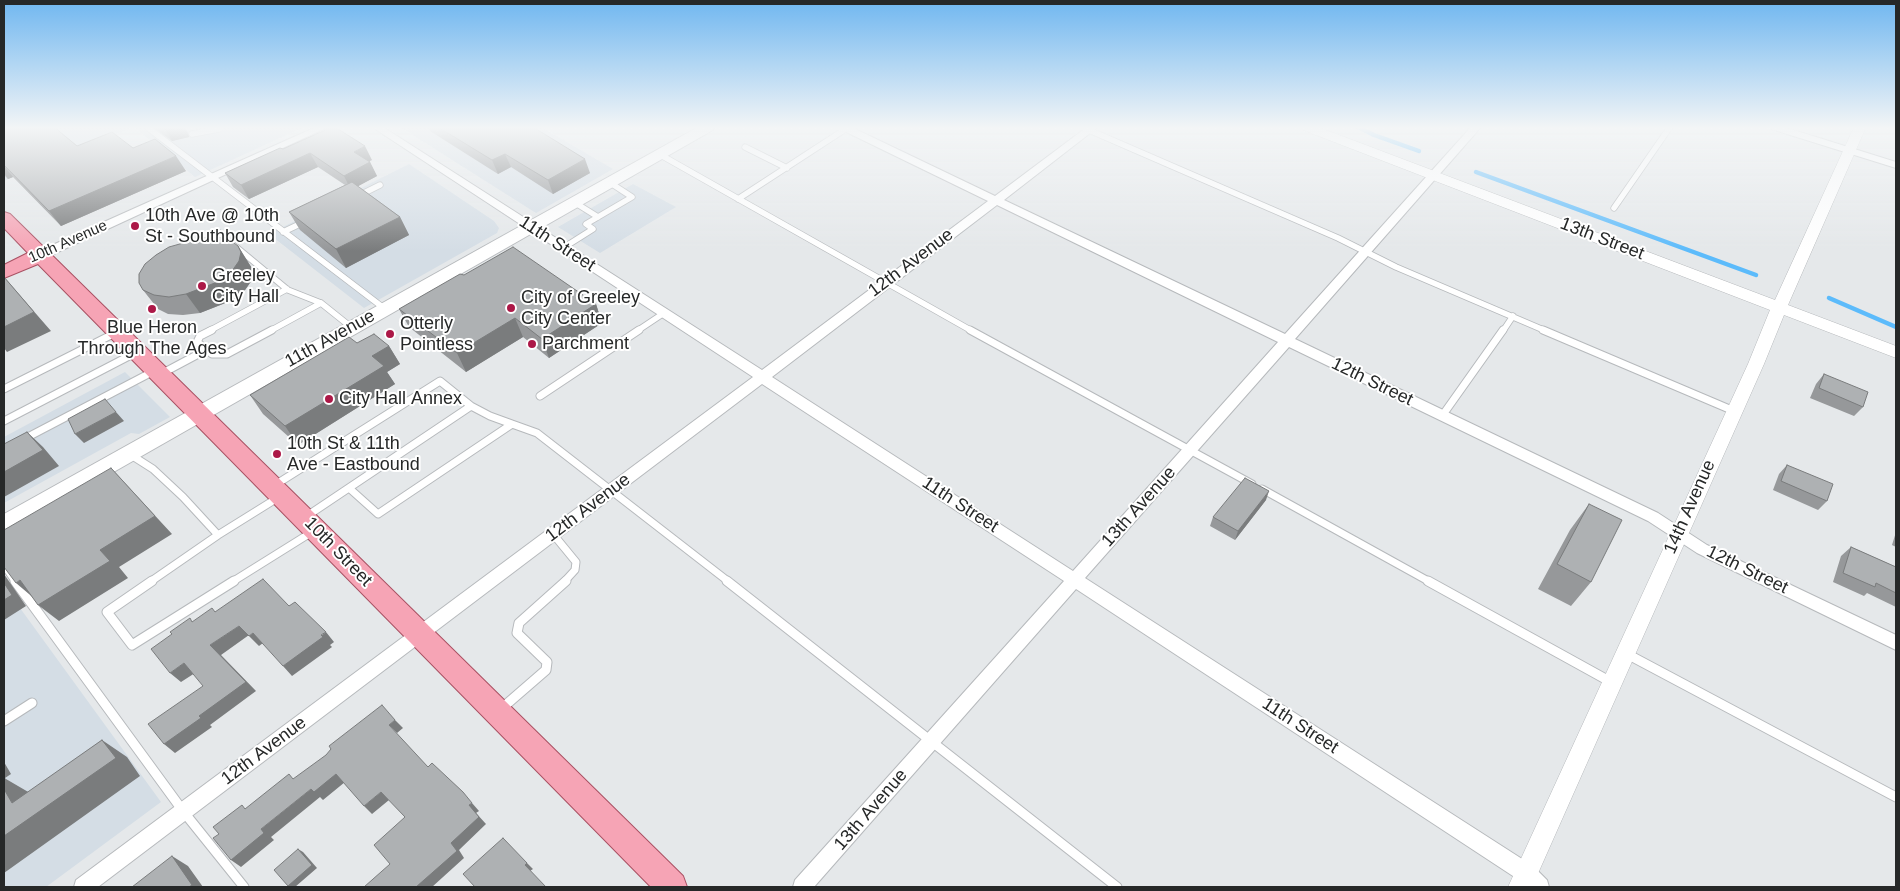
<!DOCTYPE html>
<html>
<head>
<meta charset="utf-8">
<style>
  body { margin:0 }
  #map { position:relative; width:1900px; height:891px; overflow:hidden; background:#e5e8ea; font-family:Helvetica,sans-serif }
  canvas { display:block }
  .frame { position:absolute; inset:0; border:5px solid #262828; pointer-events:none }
</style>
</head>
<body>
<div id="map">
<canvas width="1900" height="891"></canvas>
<div class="frame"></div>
</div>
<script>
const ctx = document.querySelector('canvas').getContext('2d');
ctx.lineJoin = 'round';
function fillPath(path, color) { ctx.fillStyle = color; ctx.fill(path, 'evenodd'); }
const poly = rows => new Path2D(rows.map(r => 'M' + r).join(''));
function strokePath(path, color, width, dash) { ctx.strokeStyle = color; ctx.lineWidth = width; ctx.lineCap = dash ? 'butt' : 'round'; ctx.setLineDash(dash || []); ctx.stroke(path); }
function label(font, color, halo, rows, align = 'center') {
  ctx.font = font + ' Helvetica,sans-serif'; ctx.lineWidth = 4; ctx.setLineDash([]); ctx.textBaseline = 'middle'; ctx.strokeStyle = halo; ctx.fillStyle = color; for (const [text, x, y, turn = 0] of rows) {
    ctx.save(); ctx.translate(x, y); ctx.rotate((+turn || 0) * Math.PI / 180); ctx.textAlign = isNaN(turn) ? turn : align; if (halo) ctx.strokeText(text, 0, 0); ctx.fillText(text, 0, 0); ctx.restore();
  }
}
fillPath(poly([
  [4,127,133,127,4,181],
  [134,127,304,127,195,177],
  [400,127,541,127,613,169,536,213],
  [409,164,494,221,499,228,497,233,364,308,269,234],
  [633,184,676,207,600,253,558,227],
  [125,372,170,417,139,434,131,433,4,503,4,437],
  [4,586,161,802,46,887,4,887]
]), '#d4dde5');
strokePath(poly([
  [1358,127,1374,135,1419,151],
  [1476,172,1756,275],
  [1829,298,1896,327]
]), '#5cbbfb', 4.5);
const serviceFar2 = poly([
  [147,127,385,309],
  [1082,127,1338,238,1396,267,1546,331],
  [186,128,194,127],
  [192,134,219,129],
  [745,147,787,168],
  [659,154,972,331],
  [358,196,380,185],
  [738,199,847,128],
  [574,202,598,217],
  [1614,208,1670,127],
  [218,232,288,290,321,303,351,327],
  [283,232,304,222],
  [563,248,593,229,586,224,632,197,609,182],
  [209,331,287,289],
  [270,331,321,303],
  [637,331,664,313],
  [1503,331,1513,316]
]);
const serviceFar1 = poly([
  [212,330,200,336,197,342,212,354,227,354,272,330],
  [970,330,1252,484],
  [1543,330,1734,411],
  [161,374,206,350],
  [4,389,117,332],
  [540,396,639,330],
  [1442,416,1503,330],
  [4,421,135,353],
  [24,439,154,371],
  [131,455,153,469,183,497,218,535],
  [275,485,440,381,471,406],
  [349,488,378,514,512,424,537,433,729,582],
  [1262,489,1430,582],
  [307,516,471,406,490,416,512,424],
  [553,534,576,562,575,570,564,582],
  [4,565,16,582],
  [150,582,218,535,279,497],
  [232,582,312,532]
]);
const service = poly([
  [15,581,183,811,244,887],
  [152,581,107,612,132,645,234,581],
  [727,581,1117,887],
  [1428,581,1611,682],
  [1627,654,1896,797],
  [501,709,546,670,547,662,517,633,519,623,566,581],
  [4,721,32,703]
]);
const minor = poly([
  [316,127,328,127,45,258,41,259,35,255,37,252,316,127],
  [372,127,383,127,762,370,988,201,840,129,839,127,851,127,995,196,1087,127,1098,127,1004,200,1285,334,1471,127,1481,127,1295,339,1658,513,1707,545,1896,635,1896,650,1697,553,1648,521,1289,347,1085,578,1533,866,1547,880,1549,887,1527,887,1519,880,1076,589,814,887,793,887,795,880,1064,581,762,384,98,887,74,887,76,880,753,377,372,127],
  [997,205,1278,342,1073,571,772,377,997,205],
  [1770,127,1784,127,1896,162,1896,168,1771,129,1770,127]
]);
const tertiary = poly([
  [1302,127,1318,127,1775,300,1854,127,1866,127,1788,305,1896,346,1896,358,1784,315,1764,364,1532,887,1508,887,1748,364,1770,310,1303,130,1302,127]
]);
const secondary = poly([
  [698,127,715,127,713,130,12,530,4,532,4,514,698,127]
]);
const primary = poly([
  [4,212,10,214,683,876,687,887,651,887,38,264,4,278,4,265,28,253,4,228,4,212]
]);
strokePath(serviceFar2, '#b6b9bc', 7);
strokePath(serviceFar1, '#b6b9bc', 9);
strokePath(service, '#b6b9bc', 11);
strokePath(minor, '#b6b9bc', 2);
strokePath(tertiary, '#b6b9bc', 1);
strokePath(secondary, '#b6b9bc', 2);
strokePath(primary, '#a95163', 2);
strokePath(serviceFar2, '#fff', 5.5);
strokePath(serviceFar1, '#fff', 7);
strokePath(service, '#fff', 9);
fillPath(minor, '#fff');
fillPath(tertiary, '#fff');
fillPath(secondary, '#fff');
fillPath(primary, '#f6a4b5');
fillPath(poly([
  [4,127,56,127,55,127,77,146,133,148,186,171,61,226,13,177,8,179,4,175],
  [153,127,184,127,188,133,189,137,172,141],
  [428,127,533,127,590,173,553,194,511,167,498,174,430,131],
  [283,149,372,160,369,161,370,162,377,176,358,186,400,217,409,235,346,268,300,230,289,212,345,185,318,167,249,199,233,187,225,173],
  [238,246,253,270,252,280,245,290,233,300,200,313,183,315,168,314,158,309,143,290],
  [464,275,596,304,602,323,549,358,523,337,466,372,409,327,399,309],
  [357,343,389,346,400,364,387,372,395,384,298,445,263,414,250,395],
  [1824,374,1863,407,1854,416,1810,398,1816,384],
  [1787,465,1827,501,1818,510,1773,490,1779,474],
  [1266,500,1235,540,1210,526,1213,517],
  [1589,504,1591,582,1571,606,1538,589,1570,530],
  [1896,532,1896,547,1892,545],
  [1851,547,1896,567,1896,607,1867,593,1864,596,1833,582,1841,556]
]), '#96989a');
fillPath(poly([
  [164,127,184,127,188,133,189,137,172,141],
  [365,146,372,160,361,165,354,152],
  [310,153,318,167,249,199,241,185],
  [505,154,511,167,498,174,492,160],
  [176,156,186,171,61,226,49,211],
  [585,159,590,173,553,194,548,180],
  [370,162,377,176,351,190,344,176],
  [4,166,13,177,8,179,4,173],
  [400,217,409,235,346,268,336,249],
  [238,246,253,270,252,280,245,290,233,300,200,313,186,294],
  [4,277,51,331,7,352,4,348],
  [596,304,602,323,549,358,542,339],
  [515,318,523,337,466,372,457,353],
  [389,346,400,364,387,372,395,384,298,445,285,426,372,356],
  [116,412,124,421,84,443,75,434],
  [27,432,43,447,59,466,4,497,4,472],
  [111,468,172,534,119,567,128,578,59,621,38,605,100,550],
  [1269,491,1266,500,1235,540,1238,531],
  [4,574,26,606,4,620],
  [20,580,36,600,16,583],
  [239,626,249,635,221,655,256,691,210,725,212,727,175,753,164,744,199,716,210,645],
  [326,632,334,642,330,645,332,647,292,676,283,666],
  [253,633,263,643,259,646,249,636],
  [184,663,195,673,181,682,170,673],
  [395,720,403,728,397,733,389,725],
  [102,740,127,757,140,776,4,873,4,836,12,803,4,791,4,762,11,774,5,778,6,779,30,793],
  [336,774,345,782,323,800,320,797,271,837,274,840,241,867,231,860,261,829,311,789],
  [381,792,389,800,372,814,364,806],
  [472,803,479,811,476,813,486,824,459,850,464,858,432,887,416,887,451,843,469,805],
  [298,849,303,852,317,868,295,887,289,887,288,886],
  [172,856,188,866,203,887,189,887],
  [527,863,533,869,530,871,525,865]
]), '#7a7c7d');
const building = poly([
  [4,127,54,127,77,146,112,132,133,148,155,139,176,156,49,211,4,165,4,127],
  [332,127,335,127,365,146,354,152,370,162,344,176,310,153,241,185,225,173,280,148,283,149,332,127],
  [438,127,533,127,585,159,548,180,505,154,492,160,438,127],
  [352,182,400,217,336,249,289,212,352,182],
  [216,237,229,239,238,246,241,252,239,261,232,271,220,281,186,294,169,297,154,295,143,290,139,283,139,274,145,264,156,255,169,247,201,238,216,237],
  [513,247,596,304,542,339,515,318,457,353,399,309,460,274,464,275,513,247],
  [4,277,34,312,4,327,4,277],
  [374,334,389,346,372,356,384,366,285,426,250,395,349,337,357,343,374,334],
  [1824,374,1868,392,1863,407,1819,388,1824,374],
  [105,399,116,412,75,434,68,419,105,399],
  [27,432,43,450,4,472,4,444,27,432],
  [1787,465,1833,484,1827,501,1781,481,1787,465],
  [111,468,155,516,100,550,110,561,38,605,20,580,16,583,4,567,4,530,111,468],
  [1245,478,1269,491,1238,531,1213,517,1245,478],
  [1589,504,1622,520,1591,582,1557,564,1589,504],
  [1851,547,1896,567,1896,593,1876,583,1875,587,1843,573,1851,547],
  [263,579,289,606,295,602,326,632,321,635,323,637,283,666,253,633,249,636,239,626,210,645,246,682,199,716,201,718,164,744,148,724,203,686,184,663,170,673,151,649,172,634,170,632,190,618,192,622,212,608,215,612,263,579],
  [4,583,12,595,4,600,4,583],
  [382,705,395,720,389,725,428,767,432,763,463,792,472,803,469,805,479,817,451,843,457,851,416,887,364,887,390,864,374,845,405,817,381,792,364,806,336,774,314,792,311,789,261,829,264,833,231,860,213,838,219,834,213,827,242,805,245,809,289,774,293,779,326,755,331,749,329,746,382,705],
  [102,740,116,758,4,836,4,789,12,803,102,740],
  [503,838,527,863,525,865,546,887,475,887,463,874,503,838],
  [298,849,312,865,288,886,274,870,298,849],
  [172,856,192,885,189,887,132,887,172,856]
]);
fillPath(building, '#aeb1b3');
strokePath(building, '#7a7c7d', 1);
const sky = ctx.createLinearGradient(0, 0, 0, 251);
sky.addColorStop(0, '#70b7f0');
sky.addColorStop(0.51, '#f3f5f6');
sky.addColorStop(1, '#f3f5f600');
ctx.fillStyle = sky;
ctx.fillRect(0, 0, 1900, 251);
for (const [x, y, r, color] of [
  [135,226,5,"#ac1847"],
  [202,286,5,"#ac1847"],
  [511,308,5,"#ac1847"],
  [152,309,5,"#ac1847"],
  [390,334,5,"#ac1847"],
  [532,344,5,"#ac1847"],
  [329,399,5,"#ac1847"],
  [277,454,5,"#ac1847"]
]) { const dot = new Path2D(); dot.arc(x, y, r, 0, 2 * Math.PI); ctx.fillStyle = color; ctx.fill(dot); strokePath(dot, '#fff', 2); }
label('15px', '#262828', '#fff', [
  ["10th Avenue",68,242,-24]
]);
label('18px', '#262828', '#fff', [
  ["10th Ave @ 10th",145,216],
  ["St - Southbound",145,237],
  ["Greeley",212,276],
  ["City Hall",212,297],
  ["City of Greeley",521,298],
  ["City Center",521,319],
  ["Otterly",400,324],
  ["Pointless",400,345],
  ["Blue Heron",152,328,"center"],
  ["Through The Ages",152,349,"center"],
  ["Parchment",542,344],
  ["City Hall Annex",339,399],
  ["10th St & 11th",287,444],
  ["Ave - Eastbound",287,465]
], 'left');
label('18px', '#262828', '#fff', [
  ["13th Street",1602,239,21],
  ["11th Street",557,244,33],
  ["12th Avenue",911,263,-37],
  ["11th Avenue",330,339,-29],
  ["12th Street",1372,382,26],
  ["11th Street",960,505,33],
  ["13th Avenue",1139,507,-48],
  ["14th Avenue",1690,507,-66],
  ["12th Avenue",588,508,-37],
  ["10th Street",338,552,46],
  ["12th Street",1747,570,26],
  ["11th Street",1300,726,33],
  ["12th Avenue",264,751,-37],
  ["13th Avenue",871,810,-49]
]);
</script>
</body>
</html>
